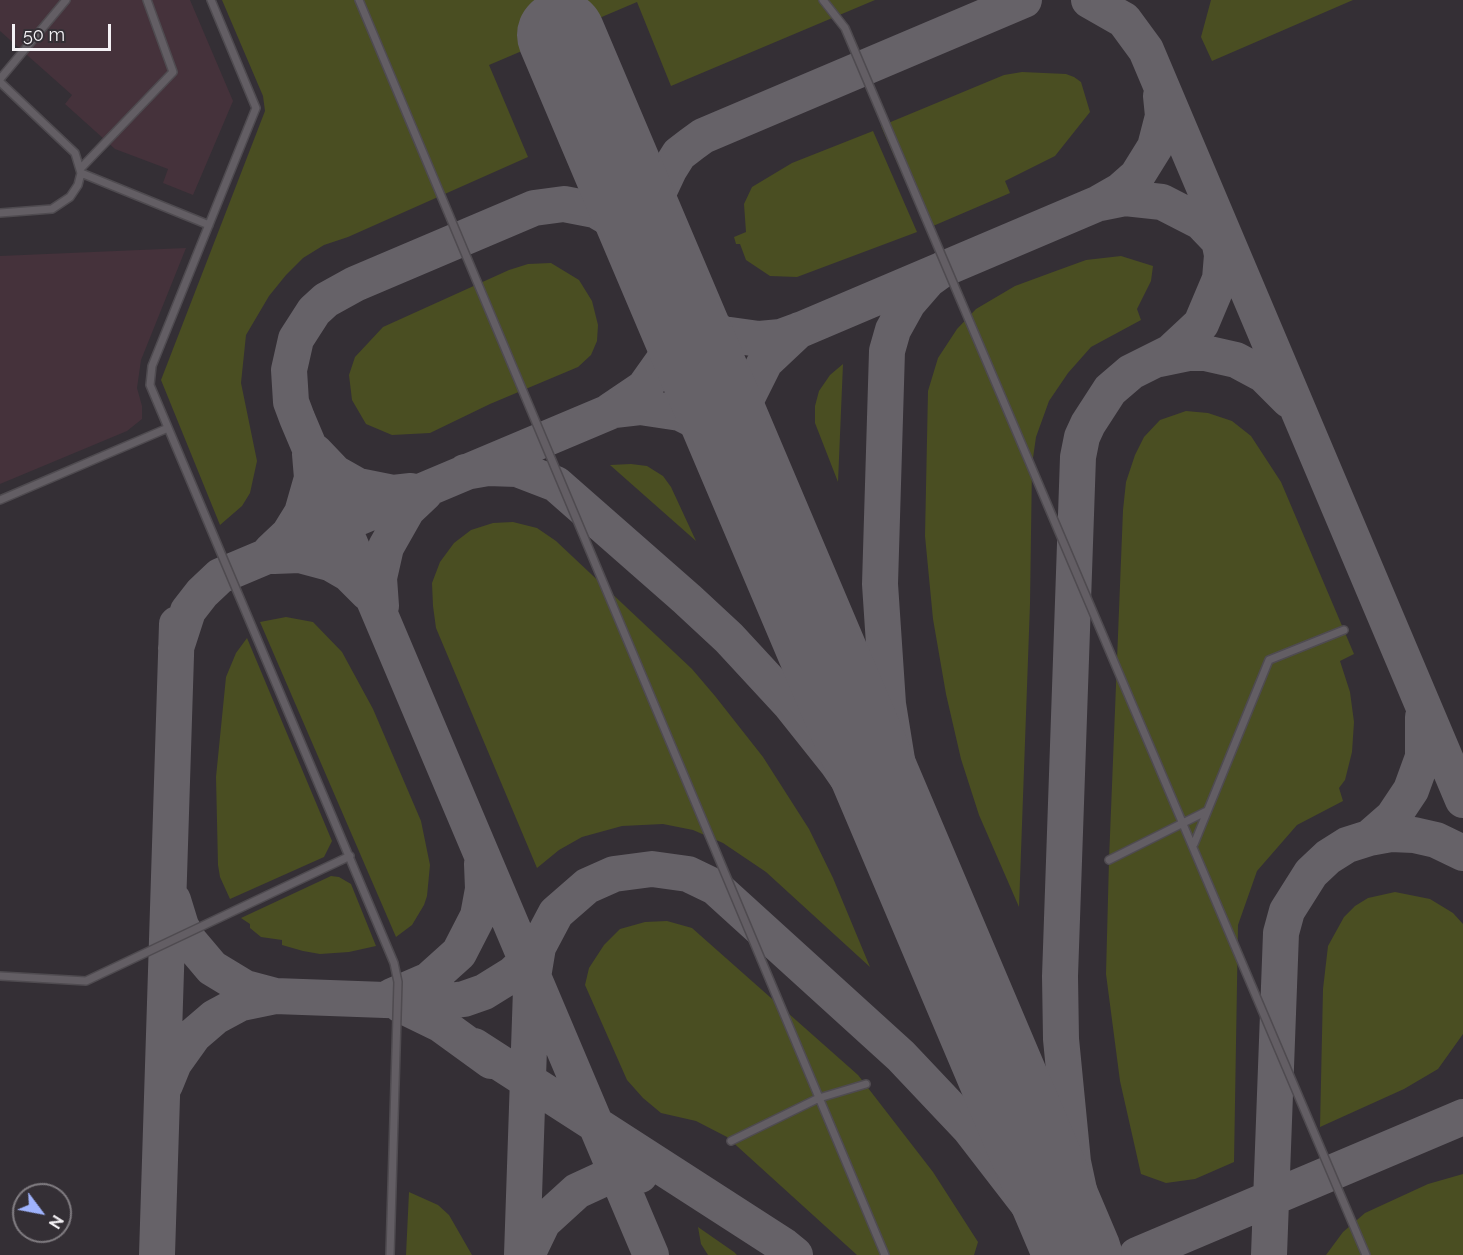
<!DOCTYPE html>
<html>
<head>
<meta charset="utf-8">
<style>
  body { margin:0 }
  #map { position:relative; width:1463px; height:1255px; overflow:hidden; background:#342f35; font-family:Raleway,sans-serif }
  canvas { display:block }
  .north { position:absolute; left:12px; top:1183px; width:60px; height:60px; box-sizing:border-box; background:#342f35; border:2px solid #817d82; border-radius:50%; rotate:122deg; font-size:16px; font-weight:700; line-height:24px; text-align:center; color:#f4f1f5 }
  .north::after { content:''; display:block; margin:auto; width:21px; height:27px; background:#9fb3fd; clip-path:polygon(50% 0,100% 100%,50% 72%,0 100%) }
  .scale { position:absolute; left:12px; top:24px; width:99px; height:27px; box-sizing:border-box; border:3px solid #f4f1f5; border-top:0; padding-left:8px; font-size:18px; line-height:21px; white-space:nowrap; color:#f4f1f5; -webkit-text-stroke:4px #342f35; paint-order:stroke }
</style>
</head>
<body>
<div id="map">
<canvas width="1463" height="1255"></canvas>
<div class="north">N</div>
<div class="scale">50 m</div>
</div>
<script>
const ctx = document.querySelector('canvas').getContext('2d');
ctx.lineJoin = 'round';
function fillPath(path, color) { ctx.fillStyle = color; ctx.fill(path, 'evenodd'); }
const poly = rows => new Path2D(rows.map(r => 'M' + r).join(''));
function strokePath(path, color, width, dash) { ctx.strokeStyle = color; ctx.lineWidth = width; ctx.lineCap = dash ? 'butt' : 'round'; ctx.setLineDash(dash || []); ctx.stroke(path); }
fillPath(poly([
  [0,0,190,0,233,101,193,195,163,183,168,169,115,149,65,104,72,95,0,31],
  [186,248,141,360,137,388,142,406,142,419,127,431,0,484,0,256]
]), '#45323b');
fillPath(poly([
  [222,0,875,0,671,86,637,2,489,65,528,157,348,237,324,245,303,258,286,275,269,296,246,335,241,383,257,461,250,493,242,506,220,525,161,380,265,111,263,96],
  [1211,0,1353,0,1212,61,1201,37],
  [1022,72,1066,74,1074,77,1081,82,1090,112,1055,156,1005,181,1010,193,926,229,881,126,1004,75],
  [873,131,917,232,797,277,770,276,746,260,740,244,736,244,734,237,746,232,744,204,752,187,792,163],
  [1121,256,1153,266,1151,281,1137,309,1141,320,1091,347,1068,373,1049,401,1036,437,1032,465,1030,604,1019,907,979,815,961,759,946,694,933,619,925,536,928,391,938,358,957,329,976,309,1015,286,1053,272,1086,260],
  [551,263,579,280,592,301,598,325,597,341,591,355,578,367,490,404,430,433,392,435,366,424,352,400,349,375,355,357,383,327,509,270,528,264],
  [843,364,838,482,815,423,815,406,819,391,830,375],
  [1186,411,1208,413,1232,421,1251,436,1281,482,1354,654,1340,661,1350,692,1354,722,1352,752,1345,780,1339,788,1343,801,1297,825,1257,871,1238,925,1234,1162,1195,1179,1166,1183,1141,1174,1120,1081,1106,974,1109,860,1123,510,1126,482,1135,455,1144,437,1160,420],
  [631,464,647,466,663,476,671,487,696,541,610,465],
  [513,522,537,528,556,541,692,669,715,696,763,757,809,829,833,878,870,967,766,872,723,843,693,830,663,824,622,826,582,837,559,850,537,868,436,628,433,606,432,583,440,562,454,543,471,530,493,523],
  [286,617,313,622,342,652,373,709,421,821,430,865,427,896,424,905,412,925,396,937,260,622],
  [247,638,332,841,324,857,230,899,220,877,218,865,216,777,226,677,236,653],
  [331,876,339,877,351,884,376,946,349,952,320,954,303,951,282,945,282,940,261,937,250,928,250,924,241,918],
  [1395,892,1430,899,1453,913,1463,924,1463,1034,1438,1069,1404,1089,1320,1127,1323,989,1328,946,1344,917,1355,906,1368,898],
  [667,921,692,928,858,1075,933,1172,978,1242,974,1255,857,1255,727,1137,696,1121,661,1113,643,1098,627,1080,585,985,589,968,604,945,620,929,645,922],
  [1463,1174,1463,1255,1326,1255,1343,1232,1365,1213,1428,1184],
  [409,1192,438,1205,449,1215,472,1255,406,1255],
  [698,1227,734,1252,737,1255,708,1255,701,1244]
]), '#4a4e22');
strokePath(poly([
  [1089,0,1124,20,1146,50,1463,800],
  [1100,203,1125,198,1162,202,1201,222,1224,246],
  [654,255,651,231,653,204,669,170,679,154,692,144,703,136,1024,0],
  [670,289,698,320,723,334,759,339,781,337,800,330,1099,203,1120,191,1137,176,1155,147,1163,116,1161,96],
  [1159,359,1188,353,1205,353,1236,360,1264,375,1289,400],
  [610,411,644,388,666,357,674,322,670,289],
  [315,452,335,473,358,486,393,493,411,491],
  [746,470,740,433,743,406,765,362,799,330],
  [465,472,488,468,517,469,556,484,687,599,729,638,790,704,837,763,875,818,914,882],
  [271,551,289,534,302,513,312,478,310,454],
  [274,556,300,555,330,563,349,574,368,593],
  [381,606,379,578,386,547,407,510,425,493],
  [176,648,188,611,202,593,220,576,614,410,640,407,680,413,702,424,723,440,746,472],
  [1369,838,1393,817,1411,790,1423,757,1423,717],
  [173,900,181,926,190,942,212,968,245,988,275,996],
  [943,936,899,772,888,704,880,584,887,351,893,330,908,303,928,280,946,267],
  [392,996,429,980,459,953,478,916,483,889,482,864],
  [401,1005,440,1024,491,1061],
  [474,1046,784,1246,795,1255],
  [165,1085,174,1063,194,1035,215,1017,241,1003,275,996,440,1002,464,999,484,992,513,974,527,961,539,941],
  [1046,1178,1050,1204,1048,1237],
  [157,1255,177,624],
  [522,1255,531,989,538,947,556,913,587,886,614,874,652,869,688,874,715,887,901,1056,970,1129,1031,1208,1062,1255],
  [527,1255,543,1222,577,1191,603,1179,640,1175],
  [651,1255,297,418,291,402,289,370,296,339,314,311,326,300,355,284,534,208,564,204,595,210,628,229,654,255],
  [1093,1255,1073,1162,1061,1039,1060,976,1078,457,1082,437,1088,424,1110,390,1131,372,1171,352,1201,324,1220,279,1222,255,1213,210],
  [1137,1255,1463,1117],
  [1269,1255,1281,933,1287,911,1311,873,1328,857,1347,845,1369,838,1391,834,1414,835,1436,840,1463,853]
]), '#666268', 36);
strokePath(poly([
  [561,35,1078,1255]
]), '#666268', 88);
const service = poly([
  [211,0,256,108,152,366,150,385,394,963,398,982,390,1255],
  [359,0,885,1255],
  [823,0,845,28,1366,1255],
  [0,79,66,0],
  [0,82,75,153,81,173,78,185,70,197,52,209,0,213],
  [81,168,173,72,147,0],
  [81,173,209,225],
  [0,500,168,428],
  [1194,844,1269,660,1344,630],
  [1109,860,1207,811],
  [0,976,86,981,350,856],
  [731,1141,819,1098,866,1084]
]);
strokePath(service, '#4f4b50', 10);
strokePath(service, '#635e64', 7);
</script>
</body>
</html>
